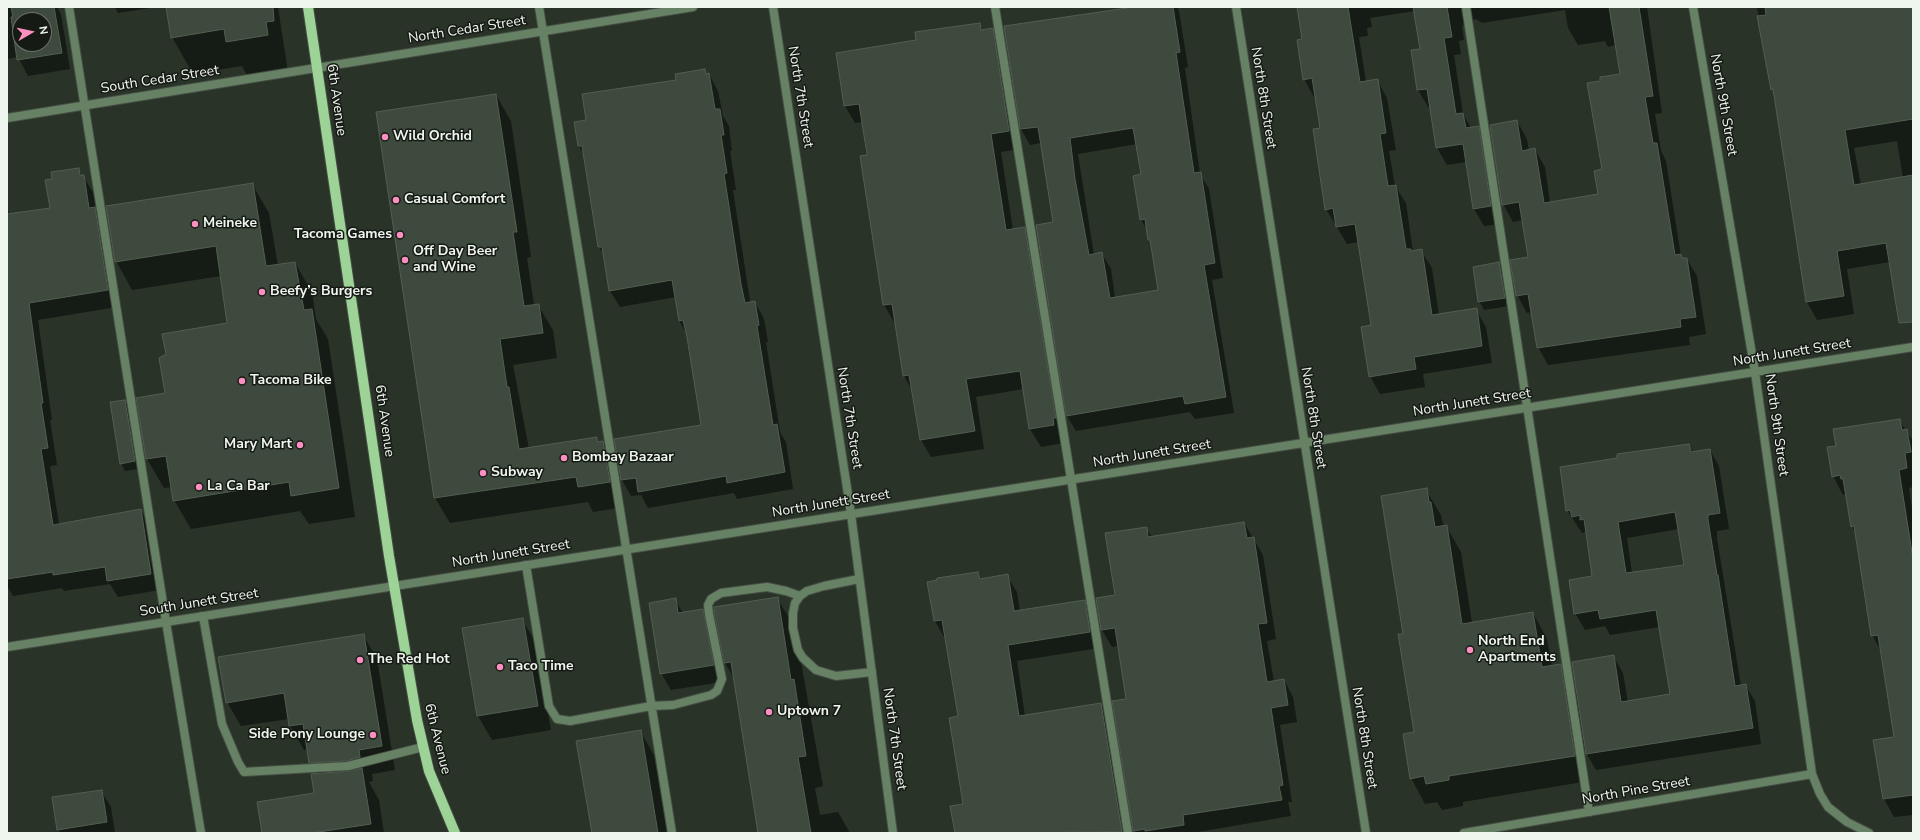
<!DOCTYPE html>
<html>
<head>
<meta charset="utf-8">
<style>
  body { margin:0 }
  #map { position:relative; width:1920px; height:840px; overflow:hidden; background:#293328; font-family:"Nunito Sans",sans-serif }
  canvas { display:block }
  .frame { position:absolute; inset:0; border:8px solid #eff6ee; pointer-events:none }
  .north { position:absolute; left:12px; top:12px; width:40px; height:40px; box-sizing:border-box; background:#151a14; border:1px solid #6c726b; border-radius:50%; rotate:81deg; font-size:11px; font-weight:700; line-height:16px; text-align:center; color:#eff6ee }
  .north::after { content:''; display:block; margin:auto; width:14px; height:18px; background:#fc8fc1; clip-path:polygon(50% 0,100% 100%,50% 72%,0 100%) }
</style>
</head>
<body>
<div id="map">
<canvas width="1920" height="840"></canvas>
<div class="frame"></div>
<div class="north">N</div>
</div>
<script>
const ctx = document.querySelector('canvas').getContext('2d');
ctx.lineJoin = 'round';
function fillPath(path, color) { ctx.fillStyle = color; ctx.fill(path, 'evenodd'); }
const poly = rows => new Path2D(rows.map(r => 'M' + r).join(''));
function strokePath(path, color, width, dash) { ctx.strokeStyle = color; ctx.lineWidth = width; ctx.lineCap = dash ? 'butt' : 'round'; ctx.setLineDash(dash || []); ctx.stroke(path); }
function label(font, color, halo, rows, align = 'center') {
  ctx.font = font + ' "Nunito Sans",sans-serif'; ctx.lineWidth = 3; ctx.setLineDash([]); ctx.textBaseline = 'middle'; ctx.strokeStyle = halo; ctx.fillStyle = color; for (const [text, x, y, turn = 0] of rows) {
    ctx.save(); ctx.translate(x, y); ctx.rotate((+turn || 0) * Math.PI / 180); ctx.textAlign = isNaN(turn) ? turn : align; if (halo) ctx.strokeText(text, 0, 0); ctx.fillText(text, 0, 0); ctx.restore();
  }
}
fillPath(poly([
  [7,7,57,7,61,14,70,69,28,76,18,57,7,59],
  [20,20,44,20,44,44,20,44],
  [115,7,156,7,118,13],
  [167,7,278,7,288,72,249,79,242,66,193,74,172,37],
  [1125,7,1177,7,1179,11,1188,67,1185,68,1200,174,1209,189,1223,278,1212,280,1234,413,1195,419,1190,412,1076,431,1067,416,1054,223,1041,143,1030,145,1021,129,1005,27,1125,9],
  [1137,144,1142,175,1141,220,1148,231,1152,245,1159,291,1115,298,1111,269,1102,254,1094,255,1078,154],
  [1298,7,1647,7,1662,113,1655,114,1661,151,1666,161,1681,256,1683,259,1687,259,1697,276,1706,334,1689,337,1690,345,1548,365,1538,347,1532,312,1527,313,1517,295,1529,258,1523,220,1513,222,1503,204,1517,121,1527,139,1529,151,1535,150,1545,167,1550,203,1599,195,1603,170,1601,81,1621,74,1616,45,1608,47,1605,41,1578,45,1568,28,1565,10,1482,23,1476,19,1472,20,1470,24,1462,26,1464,40,1459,41,1461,54,1454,55,1463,114,1471,128,1478,127,1488,145,1500,224,1484,226,1474,209,1467,162,1447,165,1437,148,1431,107,1428,107,1418,90,1412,51,1421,50,1415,11,1370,18,1372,27,1367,28,1368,36,1359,37,1366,82,1377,80,1387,98,1396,150,1389,151,1395,186,1406,203,1413,252,1421,251,1432,268,1439,315,1476,310,1486,327,1492,363,1423,374,1425,387,1380,394,1370,376,1372,326,1359,242,1347,244,1326,209,1321,129,1316,97,1314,97,1304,79,1304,40],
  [1757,7,1913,7,1913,297,1890,262,1847,269,1854,314,1817,320,1807,302,1775,94,1772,89,1763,45],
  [1897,141,1903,178,1861,185,1854,148],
  [980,25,983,30,992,29,1002,47,1019,149,1001,152,1013,230,1024,228,1034,246,1064,443,1041,447,1030,429,1024,389,976,397,984,449,931,457,921,440,912,390,904,376,896,322,894,322,884,305,862,122,855,123,845,106,917,41],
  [704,70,707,75,709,74,718,91,723,116,729,126,732,151,730,151,736,190,733,190,750,301,750,303,755,302,764,319,768,342,766,342,780,432,786,442,793,489,737,499,734,493,648,508,641,495,631,496,622,480,702,426,687,334,679,321,676,297,620,307,610,291,605,256,599,247,585,157,579,146,587,121,677,81],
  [496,95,511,121,531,257,527,258,534,305,538,305,553,330,557,358,513,365,529,449,596,439,598,442,603,442,617,467,624,507,593,512,588,502,450,523,435,498,377,113],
  [78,169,93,192,96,211,104,225,117,307,38,320,52,420,50,420,57,465,50,466,59,524,141,510,150,527,160,590,118,597,110,584,64,591,62,588,13,596,7,586,7,205,9,215,51,209],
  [252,184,269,213,278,266,295,263,312,292,316,319,328,339,355,517,309,524,300,511,191,529,174,500,172,487,164,488,147,459,137,399,166,394,228,324,221,276,132,290,116,261],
  [1499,263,1504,271,1509,306,1484,310,1479,301],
  [125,401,130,409,139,469,125,471,121,463],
  [1899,420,1913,441,1913,487,1909,488,1913,515,1913,815,1894,817,1884,799,1875,741,1896,738,1882,653,1872,635,1856,534,1852,527,1846,494,1843,495,1833,476,1837,446],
  [1689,445,1693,452,1710,450,1719,466,1729,529,1717,531,1717,538,1741,686,1745,685,1755,701,1761,744,1596,770,1584,749,1589,781,1463,802,1463,806,1442,810,1437,802,1425,804,1411,778,1415,733,1404,634,1426,490,1441,515,1443,524,1446,526,1461,552,1472,623,1533,613,1547,639,1552,667,1560,665,1578,695,1613,656,1623,673,1628,702,1671,695,1660,627,1610,635,1605,626,1585,630,1575,613,1594,577,1587,532,1582,533,1567,510,1619,459],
  [1679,529,1685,566,1632,573,1627,538],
  [1244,523,1263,555,1276,639,1267,641,1274,682,1284,680,1293,697,1297,722,1280,725,1292,802,1288,802,1291,816,1192,833,1136,833,1134,830,1127,700,1118,646,1112,647,1102,630,1097,599,1116,596,1146,528,1152,537],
  [978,573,982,580,1007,576,1017,592,1020,611,1084,601,1094,617,1099,648,1017,661,1025,716,1101,704,1110,720,1128,833,956,833,952,807,964,805,959,717,946,637,944,637,935,621,929,583],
  [777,598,795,628,823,786,815,788,820,815,838,812,850,833,759,833,734,678,725,663,715,608],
  [675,600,683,613,702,610,712,627,722,682,671,690,661,673],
  [522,619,536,643,551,730,492,740,478,716,463,629],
  [363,635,377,659,395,770,372,774,373,781,369,782,379,800,384,833,263,833,315,794,317,774,310,762,308,749,304,750,290,726,289,719,241,726,227,702],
  [640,731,654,755,667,833,593,833],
  [101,791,111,807,115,833,60,833,58,829]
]), '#0007');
const building = poly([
  [11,7,54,7,62,53,17,60,11,17,13,17,11,7],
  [20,20,44,20,44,44,20,44,20,20],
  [166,7,273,7,274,21,266,22,268,35,226,42,224,29,171,38,166,7],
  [1134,7,1173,7,1180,52,1176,53,1194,173,1201,172,1215,263,1204,265,1226,397,1185,404,1183,396,1066,416,1036,225,1053,222,1038,127,1020,129,1004,26,1134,7],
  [1133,128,1141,174,1133,176,1140,220,1145,219,1148,240,1150,240,1158,290,1110,298,1102,252,1089,255,1075,179,1070,138,1133,128],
  [1297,7,1348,7,1360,82,1378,79,1386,133,1380,134,1388,186,1396,185,1406,249,1411,249,1411,251,1422,249,1432,315,1477,308,1482,346,1414,357,1416,369,1369,377,1361,327,1371,325,1355,224,1336,227,1333,208,1325,210,1313,129,1320,128,1312,78,1303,80,1297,40,1302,39,1297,7],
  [1413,7,1447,7,1452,37,1444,38,1456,114,1463,113,1466,128,1479,126,1491,206,1473,209,1463,144,1436,148,1427,89,1417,90,1411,50,1420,49,1413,7],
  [1609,7,1639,7,1653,96,1645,97,1653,143,1657,143,1675,255,1681,254,1682,258,1687,258,1696,317,1680,319,1681,327,1537,348,1528,294,1516,296,1510,260,1528,257,1519,202,1502,205,1490,125,1517,120,1522,151,1535,148,1544,203,1598,194,1594,171,1602,169,1587,83,1600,81,1600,77,1620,74,1609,7],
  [1765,7,1913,7,1913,119,1845,130,1854,185,1913,175,1913,322,1899,323,1886,243,1837,251,1844,296,1806,302,1773,89,1771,90,1757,16,1766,15,1765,7],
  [980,23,981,30,993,28,1009,131,991,134,1006,230,1025,227,1056,418,1053,418,1054,425,1029,429,1020,371,966,379,975,431,920,440,909,375,903,376,892,304,883,305,860,156,867,155,859,104,844,106,836,53,916,40,915,32,980,23],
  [705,69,706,74,709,73,715,109,720,109,724,135,721,135,727,173,724,174,741,284,745,303,755,301,759,325,757,326,773,425,777,424,785,472,727,483,726,476,638,492,636,478,621,480,614,439,701,425,687,337,683,320,679,321,672,280,609,291,602,247,598,247,582,146,578,146,574,122,586,120,582,94,676,80,675,74,705,69],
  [496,94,517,232,513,232,524,306,539,304,543,333,500,339,507,387,509,387,519,449,597,437,597,442,603,441,610,482,578,487,576,477,434,498,376,112,496,94],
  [79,168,80,175,84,175,89,208,95,207,108,290,29,303,43,403,41,403,48,448,41,449,53,525,141,509,151,574,107,581,105,567,53,575,53,572,7,579,7,214,50,208,45,180,52,179,51,172,79,168],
  [253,183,266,266,295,262,304,310,312,309,339,488,291,496,289,482,173,501,166,456,146,459,136,398,165,393,159,358,166,354,162,334,227,323,216,246,115,262,106,206,253,183],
  [1499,262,1505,298,1478,302,1473,267,1499,262],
  [125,400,135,461,120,464,110,402,125,400],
  [1900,419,1902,430,1907,429,1911,452,1905,453,1907,468,1899,470,1913,559,1913,795,1883,799,1873,740,1894,737,1878,635,1871,636,1854,526,1851,527,1843,479,1841,479,1840,475,1832,477,1827,447,1836,446,1833,429,1900,419],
  [1689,444,1691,452,1710,449,1720,513,1708,515,1708,520,1717,575,1718,575,1735,686,1746,684,1753,728,1586,754,1572,662,1614,655,1621,702,1670,694,1656,610,1600,619,1598,610,1574,614,1569,580,1592,576,1584,519,1580,520,1580,515,1572,517,1570,510,1566,511,1560,467,1617,458,1617,454,1689,444],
  [1675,512,1684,565,1626,573,1618,522,1675,512],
  [1427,488,1429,502,1431,502,1435,527,1447,525,1462,624,1533,612,1542,667,1561,664,1575,756,1449,776,1449,780,1426,784,1424,776,1410,779,1403,734,1414,732,1398,634,1403,634,1381,496,1427,488],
  [1244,522,1247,538,1254,537,1267,623,1258,624,1267,682,1284,679,1288,705,1271,708,1283,785,1279,786,1282,800,1183,815,1184,825,1145,831,1145,829,1133,831,1112,701,1126,699,1115,628,1101,630,1096,598,1115,595,1105,533,1147,527,1148,537,1244,522],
  [978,572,980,579,1008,574,1014,611,1085,600,1090,632,1008,645,1019,716,1101,703,1122,832,955,833,950,806,963,804,949,718,958,716,942,620,934,621,927,582,937,580,937,578,978,572],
  [778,597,791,680,794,679,806,756,798,757,811,833,758,833,731,662,724,663,714,613,714,607,778,597],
  [676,598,678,613,703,609,714,665,660,674,649,603,676,598],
  [523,618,538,706,477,716,462,628,523,618],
  [364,634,382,746,359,750,360,757,347,761,309,763,303,724,289,726,284,693,226,703,218,657,364,634],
  [641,730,658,833,592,833,576,741,641,730],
  [362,768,371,824,312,833,262,833,257,802,314,793,311,774,348,771,362,768],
  [102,790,107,822,57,830,52,797,102,790]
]);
fillPath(building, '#3f4a3e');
strokePath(building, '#535e51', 1);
const lane = poly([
  [69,7,166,622,201,833],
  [539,7,672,833],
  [995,7,1128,833],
  [1466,7,1589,812],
  [526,565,549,706,557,719,570,721,651,706,673,705,711,695,717,691,722,679,709,614,708,605,711,599,721,593,767,587,786,591,800,596],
  [859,579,824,586,807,591,800,596,795,603,793,613,793,628,798,650,803,658,816,670,836,676,872,672],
  [203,616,222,724,238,762,244,772,348,766,423,747]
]);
const street = poly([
  [773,7,851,514,893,833],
  [1236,7,1366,833],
  [1693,7,1755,372,1812,774,1820,794,1828,807,1847,822,1869,833],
  [7,118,693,7],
  [7,647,1913,347],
  [1464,833,1812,774]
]);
const primary = poly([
  [308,7,389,556,417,720,429,771,455,833]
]);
strokePath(lane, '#454e44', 10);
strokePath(street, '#454e44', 10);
strokePath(primary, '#454e44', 12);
strokePath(lane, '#678164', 8);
strokePath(street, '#678164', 8);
strokePath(primary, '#9dd396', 10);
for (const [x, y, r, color] of [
  [385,137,4,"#fc8fc1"],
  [396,200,4,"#fc8fc1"],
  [195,224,4,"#fc8fc1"],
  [400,235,4,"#fc8fc1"],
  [405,260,4,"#fc8fc1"],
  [262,292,4,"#fc8fc1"],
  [242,381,4,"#fc8fc1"],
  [300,445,4,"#fc8fc1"],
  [564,458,4,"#fc8fc1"],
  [483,473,4,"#fc8fc1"],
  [199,487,4,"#fc8fc1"],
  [1470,650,4,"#fc8fc1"],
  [360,660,4,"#fc8fc1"],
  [500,667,4,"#fc8fc1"],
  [769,712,4,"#fc8fc1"],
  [373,735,4,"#fc8fc1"]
]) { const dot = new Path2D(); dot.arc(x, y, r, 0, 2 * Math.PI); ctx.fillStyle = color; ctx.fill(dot); strokePath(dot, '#151a14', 1.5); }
label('14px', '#eff6ee', '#151a14', [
  ["North Cedar Street",467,30,-9],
  ["South Cedar Street",160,80,-9],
  ["North 7th Street",800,97,81],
  ["North 8th Street",1263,98,81],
  ["6th Avenue",336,100,82],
  ["North 9th Street",1723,105,80],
  ["North Junett Street",1792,353,-9],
  ["North Junett Street",1472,403,-9],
  ["North 7th Street",849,418,81],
  ["North 8th Street",1313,418,81],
  ["6th Avenue",384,421,82],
  ["North 9th Street",1776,425,82],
  ["North Junett Street",1152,454,-9],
  ["North Junett Street",831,504,-9],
  ["North Junett Street",511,554,-9],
  ["South Junett Street",199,603,-9],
  ["North 8th Street",1364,738,81],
  ["6th Avenue",437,739,76],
  ["North 7th Street",894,739,82],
  ["North Pine Street",1636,791,-10]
]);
label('bold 14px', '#eff6ee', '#151a14', [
  ["Wild Orchid",393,137],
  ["Casual Comfort",404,200],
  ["Meineke",203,224],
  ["Tacoma Games",392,235,"right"],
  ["Off Day Beer",413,252],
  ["and Wine",413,268],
  ["Beefy’s Burgers",270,292],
  ["Tacoma Bike",250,381],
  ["Mary Mart",292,445,"right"],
  ["Bombay Bazaar",572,458],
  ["Subway",491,473],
  ["La Ca Bar",207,487],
  ["North End",1478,642],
  ["Apartments",1478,658],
  ["The Red Hot",368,660],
  ["Taco Time",508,667],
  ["Uptown 7",777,712],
  ["Side Pony Lounge",365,735,"right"]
], 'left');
</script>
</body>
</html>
